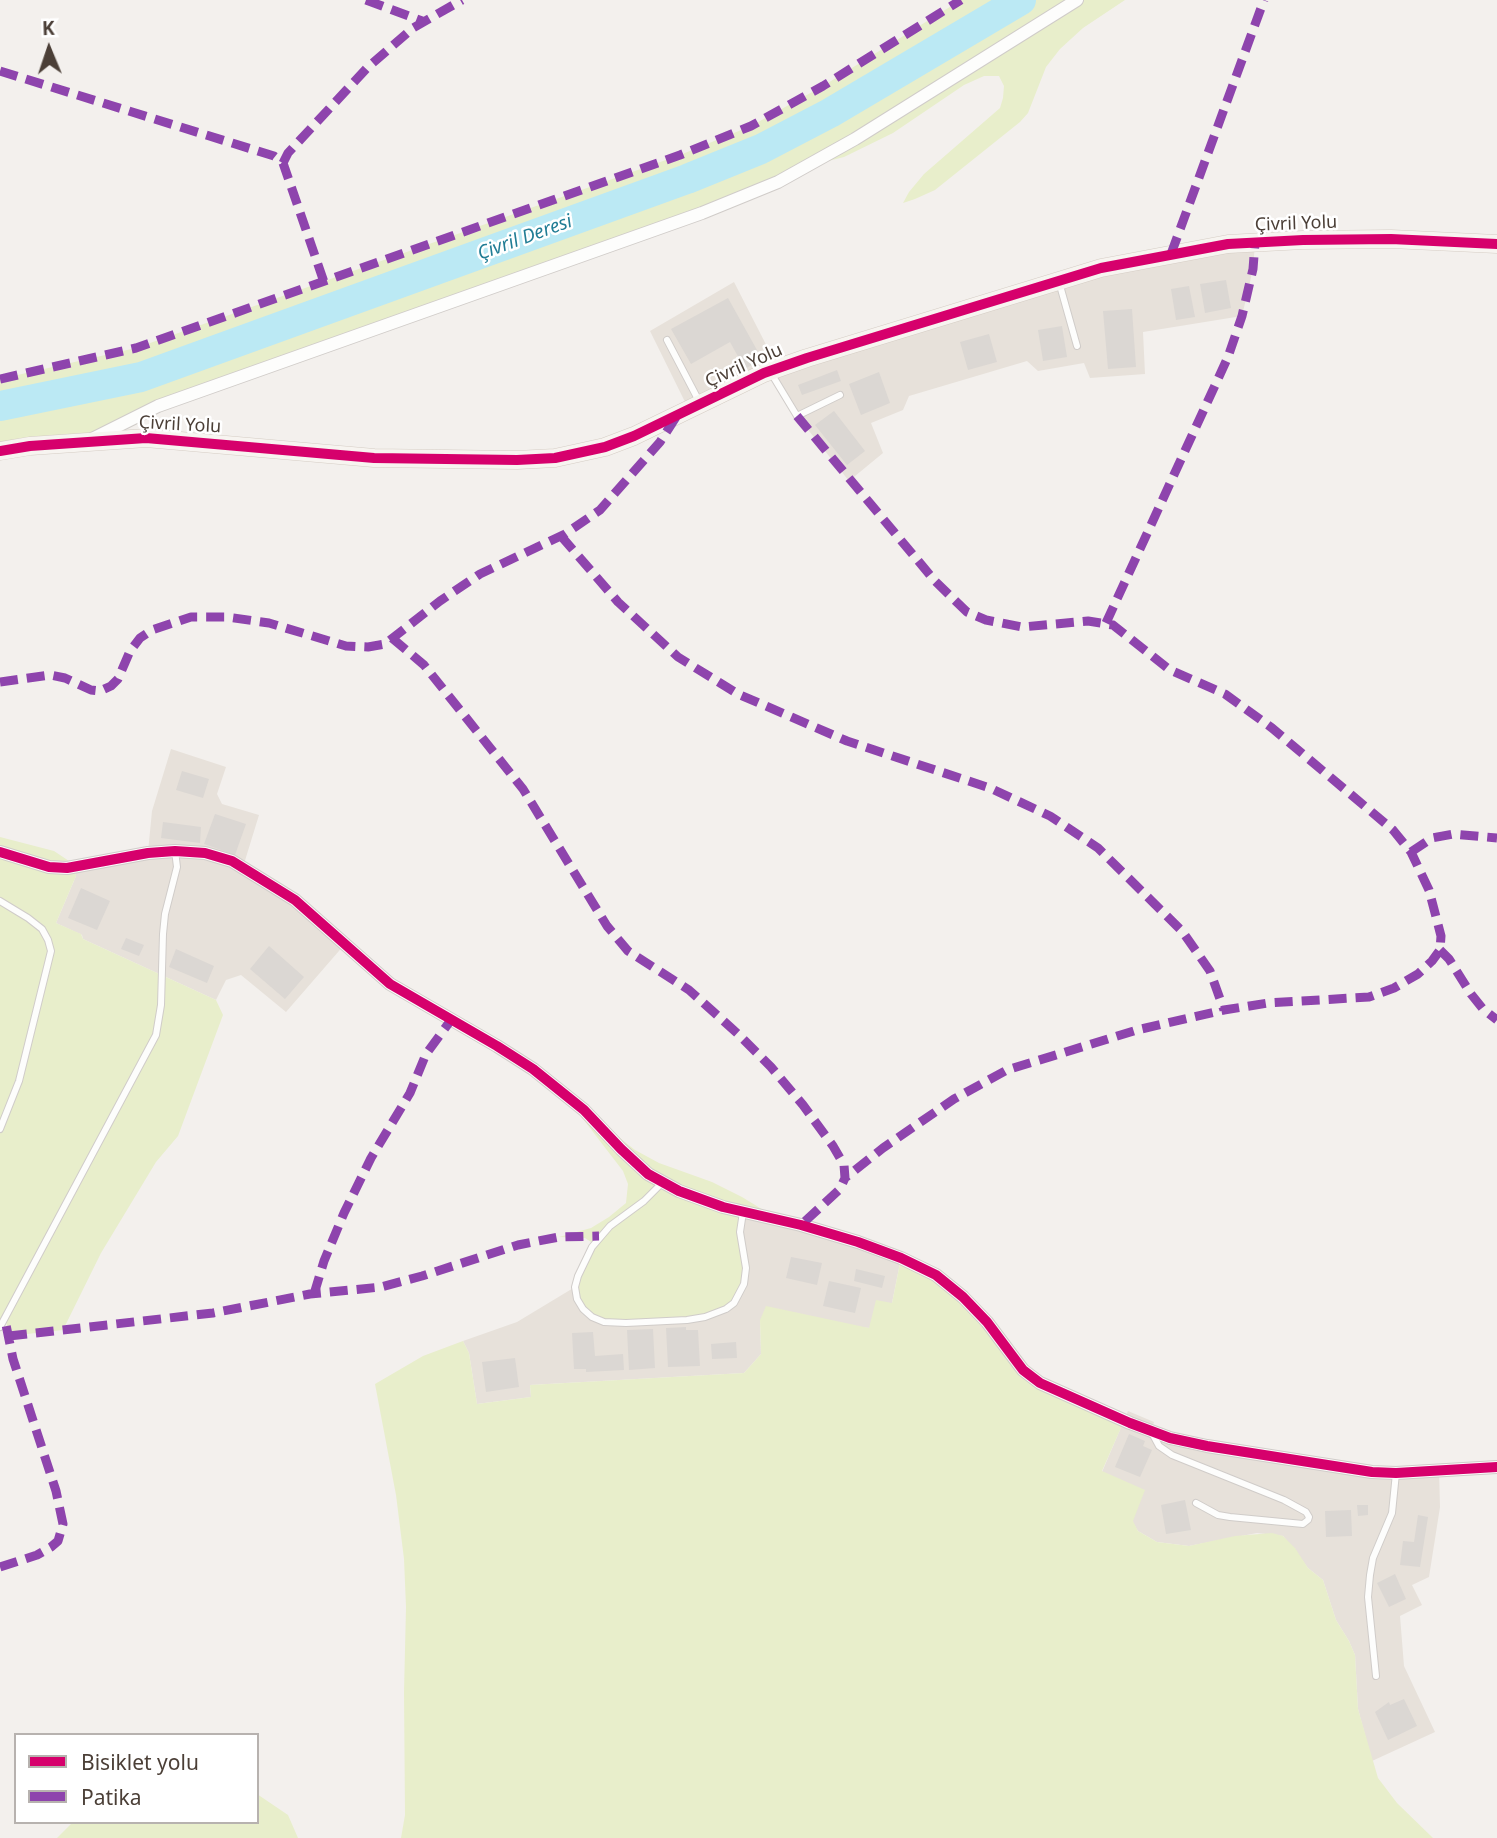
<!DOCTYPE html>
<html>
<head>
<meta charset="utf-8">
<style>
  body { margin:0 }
  #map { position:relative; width:1497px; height:1838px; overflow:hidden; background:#f3f0ed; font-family:"Noto Sans",sans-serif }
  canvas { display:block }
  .legend { position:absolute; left:14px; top:1733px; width:245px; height:91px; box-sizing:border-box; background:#fff; border:2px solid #b7b2af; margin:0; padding:9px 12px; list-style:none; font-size:21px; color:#4b3f37 }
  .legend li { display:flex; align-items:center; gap:14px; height:35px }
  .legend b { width:35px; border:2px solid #b7b2af }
  .north { position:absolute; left:14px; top:14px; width:70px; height:70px; -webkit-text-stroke:5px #fff; paint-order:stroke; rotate:358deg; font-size:19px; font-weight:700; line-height:28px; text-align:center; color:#4b3f37 }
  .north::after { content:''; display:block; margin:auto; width:24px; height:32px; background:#4b3f37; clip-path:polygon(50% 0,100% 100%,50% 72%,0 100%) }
</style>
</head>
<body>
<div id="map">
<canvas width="1497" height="1838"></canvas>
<ul class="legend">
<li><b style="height:9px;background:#d6006c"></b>Bisiklet yolu</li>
<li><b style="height:9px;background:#8e44ad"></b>Patika</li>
</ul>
<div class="north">K</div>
</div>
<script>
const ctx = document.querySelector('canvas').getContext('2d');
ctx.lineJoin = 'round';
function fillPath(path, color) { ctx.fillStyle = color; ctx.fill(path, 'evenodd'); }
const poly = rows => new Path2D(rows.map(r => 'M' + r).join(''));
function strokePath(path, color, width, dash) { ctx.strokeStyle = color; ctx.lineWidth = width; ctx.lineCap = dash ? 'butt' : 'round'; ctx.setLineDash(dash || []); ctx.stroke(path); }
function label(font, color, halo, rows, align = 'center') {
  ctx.font = font + ' "Noto Sans",sans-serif'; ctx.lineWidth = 5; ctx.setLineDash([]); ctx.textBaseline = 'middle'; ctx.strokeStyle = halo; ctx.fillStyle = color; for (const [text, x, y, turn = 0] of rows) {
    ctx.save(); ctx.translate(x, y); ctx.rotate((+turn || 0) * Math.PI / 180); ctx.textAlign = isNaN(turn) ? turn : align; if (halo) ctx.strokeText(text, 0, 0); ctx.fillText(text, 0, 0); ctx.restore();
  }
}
fillPath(poly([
  [1255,243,1253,269,1242,316,1143,332,1145,374,1090,378,1084,363,1038,371,1027,361,909,396,903,410,871,423,883,453,849,481,797,416,770,372,689,410,650,331,734,282,778,368,1101,268],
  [171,749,226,767,217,794,222,804,259,815,243,867,345,944,286,1012,241,975,226,980,216,1000,83,939,82,935,56,923,76,876,75,870,148,852,152,811],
  [743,1212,901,1258,892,1303,870,1328,760,1320,761,1354,744,1373,530,1385,531,1397,477,1404,469,1353,463,1341,517,1322,575,1287,740,1232],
  [1128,1411,1154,1422,1151,1431,1372,1472,1439,1470,1440,1507,1429,1577,1412,1585,1422,1605,1400,1616,1404,1666,1435,1732,1372,1761,1358,1709,1355,1655,1349,1641,1336,1620,1323,1580,1308,1568,1283,1536,1257,1533,1189,1546,1157,1542,1138,1531,1102,1472]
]), '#e7e1da');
fillPath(poly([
  [961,0,1125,0,1083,28,1060,49,1046,67,1028,113,1020,122,935,190,915,199,903,203,909,192,924,174,1000,108,1003,98,1004,86,999,76,984,76,964,85,893,133,844,157,804,167,778,182,158,406,86,442,0,451,0,379,136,348,680,155,751,126,823,86],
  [0,837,54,851,69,861,75,870,76,876,56,923,81,934,83,939,216,1000,223,1015,178,1136,156,1162,101,1253,63,1330,9,1336,6,1321,0,1327],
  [563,1093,590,1108,620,1138,635,1150,659,1163,712,1182,742,1197,778,1219,743,1212,744,1284,734,1303,705,1317,604,1322,583,1309,575,1287,592,1247,591,1242,585,1238,559,1237,591,1228,609,1217,626,1203,628,1184,623,1171],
  [901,1258,936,1275,1023,1369,1124,1421,1102,1471,1145,1490,1133,1521,1138,1531,1157,1542,1189,1546,1235,1536,1272,1533,1283,1536,1295,1548,1308,1568,1323,1580,1336,1620,1349,1641,1355,1655,1358,1709,1378,1778,1397,1803,1433,1838,401,1838,405,1815,404,1692,406,1607,404,1559,396,1495,375,1384,423,1356,463,1341,469,1353,477,1404,531,1397,530,1385,744,1373,761,1354,760,1320,766,1306,869,1328,876,1300,892,1303],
  [257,1794,288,1815,298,1838,57,1838,73,1822,257,1822]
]), '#e8eecb');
strokePath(poly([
  [0,406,141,377,687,179,761,149,830,113,1021,0]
]), '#bbe9f4', 30);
fillPath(poly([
  [1226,280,1231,308,1205,313,1200,284],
  [1189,286,1195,317,1176,320,1171,289],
  [728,298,762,359,745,369,730,342,691,364,671,329],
  [1132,309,1136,367,1108,369,1103,311],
  [1062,326,1067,357,1043,361,1038,330],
  [989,334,997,362,968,370,960,342],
  [837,370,841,381,802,395,798,385],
  [879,372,890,403,861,415,849,384],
  [834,411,865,451,847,465,815,425],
  [182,771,209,779,203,798,176,790],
  [215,814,246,824,235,855,204,844],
  [163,822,201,827,200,843,161,838],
  [81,888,110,901,97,930,68,918],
  [126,938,144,945,139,956,121,949],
  [269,946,304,977,285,999,250,969],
  [176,949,214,966,207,983,169,967],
  [791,1257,822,1263,817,1285,786,1278],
  [856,1269,885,1276,882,1288,854,1281],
  [829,1281,861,1288,855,1313,823,1306],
  [686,1327,686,1330,698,1330,700,1366,668,1367,666,1328],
  [653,1329,655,1368,629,1370,627,1330],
  [593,1332,595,1356,623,1354,624,1370,586,1372,586,1369,574,1369,572,1333],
  [736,1342,737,1358,712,1359,711,1344],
  [515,1358,519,1387,486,1392,482,1362],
  [1129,1434,1145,1441,1143,1446,1152,1450,1140,1477,1115,1467],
  [1185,1500,1191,1530,1166,1534,1161,1505],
  [1357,1505,1368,1505,1368,1515,1358,1516],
  [1351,1510,1352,1536,1326,1537,1325,1511],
  [1418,1515,1428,1517,1420,1567,1400,1565,1403,1541,1414,1542],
  [1395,1574,1406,1599,1389,1607,1377,1583],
  [1404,1699,1417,1726,1388,1740,1375,1712,1389,1702,1390,1705]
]), '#dbd7d3');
const lane = poly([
  [1059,282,1077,346],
  [667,340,700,403],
  [771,373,797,416,840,395],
  [0,901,28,918,42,929,48,940,51,951,19,1081,0,1129],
  [663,1182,644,1201,610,1226,592,1247,578,1276,575,1287,577,1299,583,1309,592,1317,604,1322,626,1323,687,1320,705,1317,726,1309,734,1303,744,1284,746,1268,740,1232,743,1212],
  [0,1327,156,1035,161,1005,163,934,165,914,177,867,175,851],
  [1152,1433,1159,1446,1172,1455,1284,1500,1306,1512,1309,1517,1308,1520,1303,1524,1230,1517,1218,1515,1196,1503],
  [1376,1676,1368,1597,1370,1575,1373,1558,1392,1513,1396,1473]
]);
const street = poly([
  [92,439,158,406,702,213,778,182,855,139,1077,0],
  [0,852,49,867,67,868,148,853,175,851,205,853,232,861,295,900,390,984,497,1046,533,1069,584,1110,621,1149,648,1174,679,1191,723,1207,801,1225,858,1242,901,1258,936,1275,963,1297,987,1322,1023,1370,1040,1383,1130,1423,1170,1438,1207,1446,1372,1472,1396,1473,1497,1467]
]);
const secondary = poly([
  [0,451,30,446,146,438,374,458,517,460,555,458,605,447,634,436,764,373,807,358,1101,268,1228,244,1303,240,1391,239,1497,244]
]);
strokePath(lane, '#d0ccc9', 8);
strokePath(street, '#d0ccc9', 14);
strokePath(secondary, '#d5cdc5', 19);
strokePath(lane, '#fdfdfc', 6);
strokePath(street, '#fdfdfc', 12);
strokePath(secondary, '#f7f4f0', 18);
strokePath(poly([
  [366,0,425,22],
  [0,71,274,156,283,163,324,282],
  [283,163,288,153,367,68,413,28,462,0],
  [1171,254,1264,0],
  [0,379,136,348,680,155,751,126,823,86,961,0],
  [797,416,935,581,967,612,986,620,1022,627,1088,621,1113,625,1170,670,1225,694,1272,728,1393,830,1411,852,1429,890,1441,936,1440,950,1432,961,1418,974,1394,988,1369,997,1268,1003,1224,1010,1137,1030,1007,1070,954,1099,883,1148,845,1178],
  [561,536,618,602,678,657,738,694,847,741,990,788,1050,816,1098,848,1182,931,1210,971,1224,1010],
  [1106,623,1228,357,1242,316,1253,269,1255,243],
  [392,638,424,665,523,789,607,926,628,951,689,990,738,1034,771,1067,803,1105,833,1146,844,1165,845,1178,840,1189,801,1225],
  [0,682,50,675,65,678,91,690,100,691,111,686,118,679,130,651,140,638,152,630,191,617,227,617,269,623,346,646,368,647,385,644,440,601,480,574,565,534,600,510,660,442,676,417],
  [1411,852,1432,838,1453,834,1497,838],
  [1440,950,1449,959,1471,994,1483,1009,1497,1020],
  [314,1294,324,1261,344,1213,371,1158,410,1093,426,1054,451,1020],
  [9,1336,213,1313,310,1294,381,1287,422,1276,518,1245,559,1237,599,1236],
  [0,1567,37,1555,51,1547,58,1541,63,1524,56,1491,13,1359,5,1320]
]), '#8e44ad', 9, [18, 9]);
strokePath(poly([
  [0,451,30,446,146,438,374,458,517,460,555,458,605,447,634,436,764,373,807,358,1101,268,1228,244,1303,240,1391,239,1497,244],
  [0,852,49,867,67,868,148,853,175,851,205,853,232,861,295,900,390,984,497,1046,533,1069,584,1110,621,1149,648,1174,679,1191,723,1207,801,1225,858,1242,901,1258,936,1275,963,1297,987,1322,1023,1370,1040,1383,1130,1423,1170,1438,1207,1446,1372,1472,1396,1473,1497,1467]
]), '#d6006c', 10);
label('18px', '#4b3f37', '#fff', [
  ["Çivril Yolu",1296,224,-2],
  ["Çivril Yolu",744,366,-24],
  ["Çivril Yolu",180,425,3]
]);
label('italic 19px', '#217d95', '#fff', [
  ["Çivril Deresi",525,238,-20]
]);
</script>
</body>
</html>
